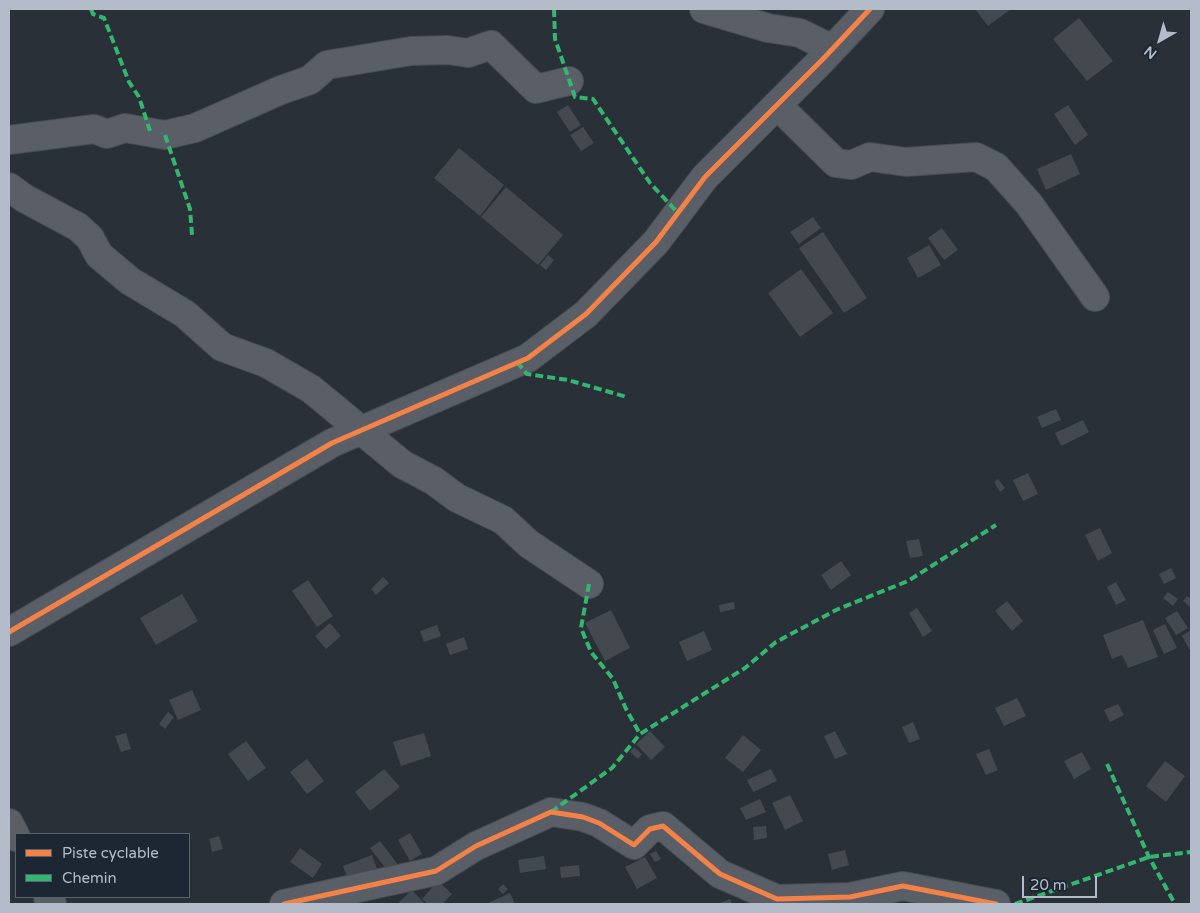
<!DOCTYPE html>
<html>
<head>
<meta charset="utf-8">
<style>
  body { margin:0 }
  #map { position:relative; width:1200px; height:913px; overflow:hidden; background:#2a3038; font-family:"Varela Round",sans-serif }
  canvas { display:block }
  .frame { position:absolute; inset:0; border:10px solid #b4bcc9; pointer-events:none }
  .legend { position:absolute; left:15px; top:833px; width:175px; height:65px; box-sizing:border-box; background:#1d2633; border:1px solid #59626f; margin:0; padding:6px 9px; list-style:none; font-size:15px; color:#b4bcc9 }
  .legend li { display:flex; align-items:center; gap:10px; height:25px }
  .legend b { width:25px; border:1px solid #59626f }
  .north { position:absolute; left:1135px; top:15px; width:50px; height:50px; -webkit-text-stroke:4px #1d2633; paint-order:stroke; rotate:218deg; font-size:14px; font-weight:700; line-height:20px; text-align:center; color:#b4bcc9 }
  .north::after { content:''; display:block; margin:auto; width:18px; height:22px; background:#b4bcc9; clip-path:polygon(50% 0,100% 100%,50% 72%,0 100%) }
  .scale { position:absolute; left:1022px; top:876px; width:75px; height:22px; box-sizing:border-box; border:2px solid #b4bcc9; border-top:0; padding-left:6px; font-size:15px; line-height:18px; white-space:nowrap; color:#b4bcc9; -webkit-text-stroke:4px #1d2633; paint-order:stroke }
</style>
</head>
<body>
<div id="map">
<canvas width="1200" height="913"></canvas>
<div class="frame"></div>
<ul class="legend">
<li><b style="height:6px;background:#f48246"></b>Piste cyclable</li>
<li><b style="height:6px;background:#33b770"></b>Chemin</li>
</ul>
<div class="north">N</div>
<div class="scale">20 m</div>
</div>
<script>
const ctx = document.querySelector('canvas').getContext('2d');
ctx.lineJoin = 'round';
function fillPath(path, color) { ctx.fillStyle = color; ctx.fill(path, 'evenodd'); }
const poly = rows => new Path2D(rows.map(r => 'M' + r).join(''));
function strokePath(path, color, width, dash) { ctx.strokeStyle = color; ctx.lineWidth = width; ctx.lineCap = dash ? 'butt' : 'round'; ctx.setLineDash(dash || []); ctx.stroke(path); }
fillPath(poly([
  [975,9,1011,9,988,26],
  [1079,18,1113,61,1087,81,1053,39],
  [568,105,581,125,570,132,557,112],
  [1068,105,1088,135,1075,145,1054,114],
  [583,127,594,143,581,151,570,135],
  [459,148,504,185,480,216,434,178],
  [1071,154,1080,174,1046,190,1037,169],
  [506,187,563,235,538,265,481,217],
  [813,217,821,228,799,244,790,232],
  [942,228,958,250,944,260,928,238],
  [823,232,867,298,844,313,799,248],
  [929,245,941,265,918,278,907,258],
  [548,255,554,260,546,270,540,265],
  [801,269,833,313,800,337,768,293],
  [1056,409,1061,420,1042,428,1037,417],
  [1083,420,1089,432,1061,446,1055,433],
  [1028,473,1038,494,1023,501,1013,480],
  [998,479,1005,488,1000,492,994,482],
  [1100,528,1112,553,1098,561,1085,535],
  [919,539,923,556,910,558,906,541],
  [841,561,851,575,831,590,821,575],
  [1171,568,1176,578,1164,584,1159,574],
  [383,577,389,583,376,595,371,589],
  [308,580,333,616,317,627,292,591],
  [1116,582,1126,600,1116,605,1107,587],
  [1168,592,1178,599,1173,606,1163,598],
  [182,594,198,621,156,645,140,618],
  [1187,596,1191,599,1190,607,1183,601],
  [1007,601,1023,621,1012,631,995,611],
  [734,602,735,609,720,612,719,605],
  [917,608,932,631,923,637,909,613],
  [611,610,630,648,605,661,585,623],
  [1177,611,1188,628,1176,635,1165,618],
  [1143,620,1158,657,1128,668,1122,655,1112,659,1103,635],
  [330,623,341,636,326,649,315,636],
  [1165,624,1177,648,1164,654,1153,630],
  [437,625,441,636,424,642,420,631],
  [1191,630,1191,652,1182,636],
  [704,631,712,650,687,661,679,642],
  [464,637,468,649,450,655,446,644],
  [192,690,201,710,178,720,169,700],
  [1017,698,1026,716,1004,726,995,708],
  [1118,704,1124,715,1110,722,1104,710],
  [168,712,174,717,165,729,159,724],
  [913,722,920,739,909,743,902,727],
  [650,731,665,747,651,760,636,744],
  [835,731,847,754,835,759,824,736],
  [126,733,131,749,121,752,115,736],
  [424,733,431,756,401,766,393,742],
  [743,735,761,750,743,772,725,758],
  [246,741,266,768,248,781,228,754],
  [634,747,642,754,638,759,630,752],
  [989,749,998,770,986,775,976,754],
  [1082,752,1091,769,1074,779,1064,761],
  [307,759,324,781,307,794,290,772],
  [1165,761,1185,776,1166,802,1146,786],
  [384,769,400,787,370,811,355,792],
  [771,769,777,781,753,792,747,780],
  [790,795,803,821,785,830,772,803],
  [760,799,766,812,746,820,740,808],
  [766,826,767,838,754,840,753,827],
  [410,833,422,854,410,861,398,840],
  [219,836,223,849,212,852,209,839],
  [380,841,399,866,389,873,370,848],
  [300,848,322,864,313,878,290,862],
  [845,850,849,865,832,870,828,854],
  [656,851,661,859,655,862,650,854],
  [372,855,379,874,350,884,343,866],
  [544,856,546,869,520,873,518,860],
  [645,857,657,878,637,889,625,867],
  [579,865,580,876,561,878,560,867],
  [438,881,452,894,442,904,428,904,422,899],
  [503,884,508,889,503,894,498,889],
  [412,890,425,904,401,904,399,902],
  [510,893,515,904,486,904],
  [730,899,732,904,717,904]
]), '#444950');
const minor = poly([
  [704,9,768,28,800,33,832,49],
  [777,105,836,163,851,165,870,157,906,162,976,157,996,167,1029,204,1095,297],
  [9,140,94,129,107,134,125,128,165,135,195,128,281,90,310,80,327,65,411,51,448,50,468,53,491,45,536,89,569,81],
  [9,187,24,198,78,227,90,238,99,255,130,281,185,314,222,347,266,363,311,389,402,464,434,481,457,498,503,520,529,544,589,584],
  [9,632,332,443,528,358,586,314,656,242,705,177,822,60,870,9],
  [284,904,436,871,476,846,551,812,583,817,599,823,634,845,650,829,663,826,720,874,777,899,850,897,903,886,996,904]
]);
const trunk = poly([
  [9,823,16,837],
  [48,897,52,904]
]);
strokePath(minor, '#484c53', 30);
strokePath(trunk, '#474c53', 30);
strokePath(minor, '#5a5e66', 28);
strokePath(trunk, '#5b5f64', 28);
strokePath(poly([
  [91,9,93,14,104,18,129,82,139,97,150,131],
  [554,9,555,39,575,97,593,99,650,183,678,213],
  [165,135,190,209,192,235],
  [517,362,527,374,568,380,627,397],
  [589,584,581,628,591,652,613,679,626,709,640,734],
  [1107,764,1149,857,1175,904],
  [551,812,612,768,640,734,745,668,776,642,836,610,908,581,996,525],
  [1015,904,1149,857,1191,852]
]), '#33b770', 4, [8, 4]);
strokePath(poly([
  [9,632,332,443,528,358,586,314,656,242,705,177,822,60,870,9],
  [284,904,436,871,476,846,551,812,583,817,599,823,634,845,650,829,663,826,720,874,777,899,850,897,903,886,996,904]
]), '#f48246', 5);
</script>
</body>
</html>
